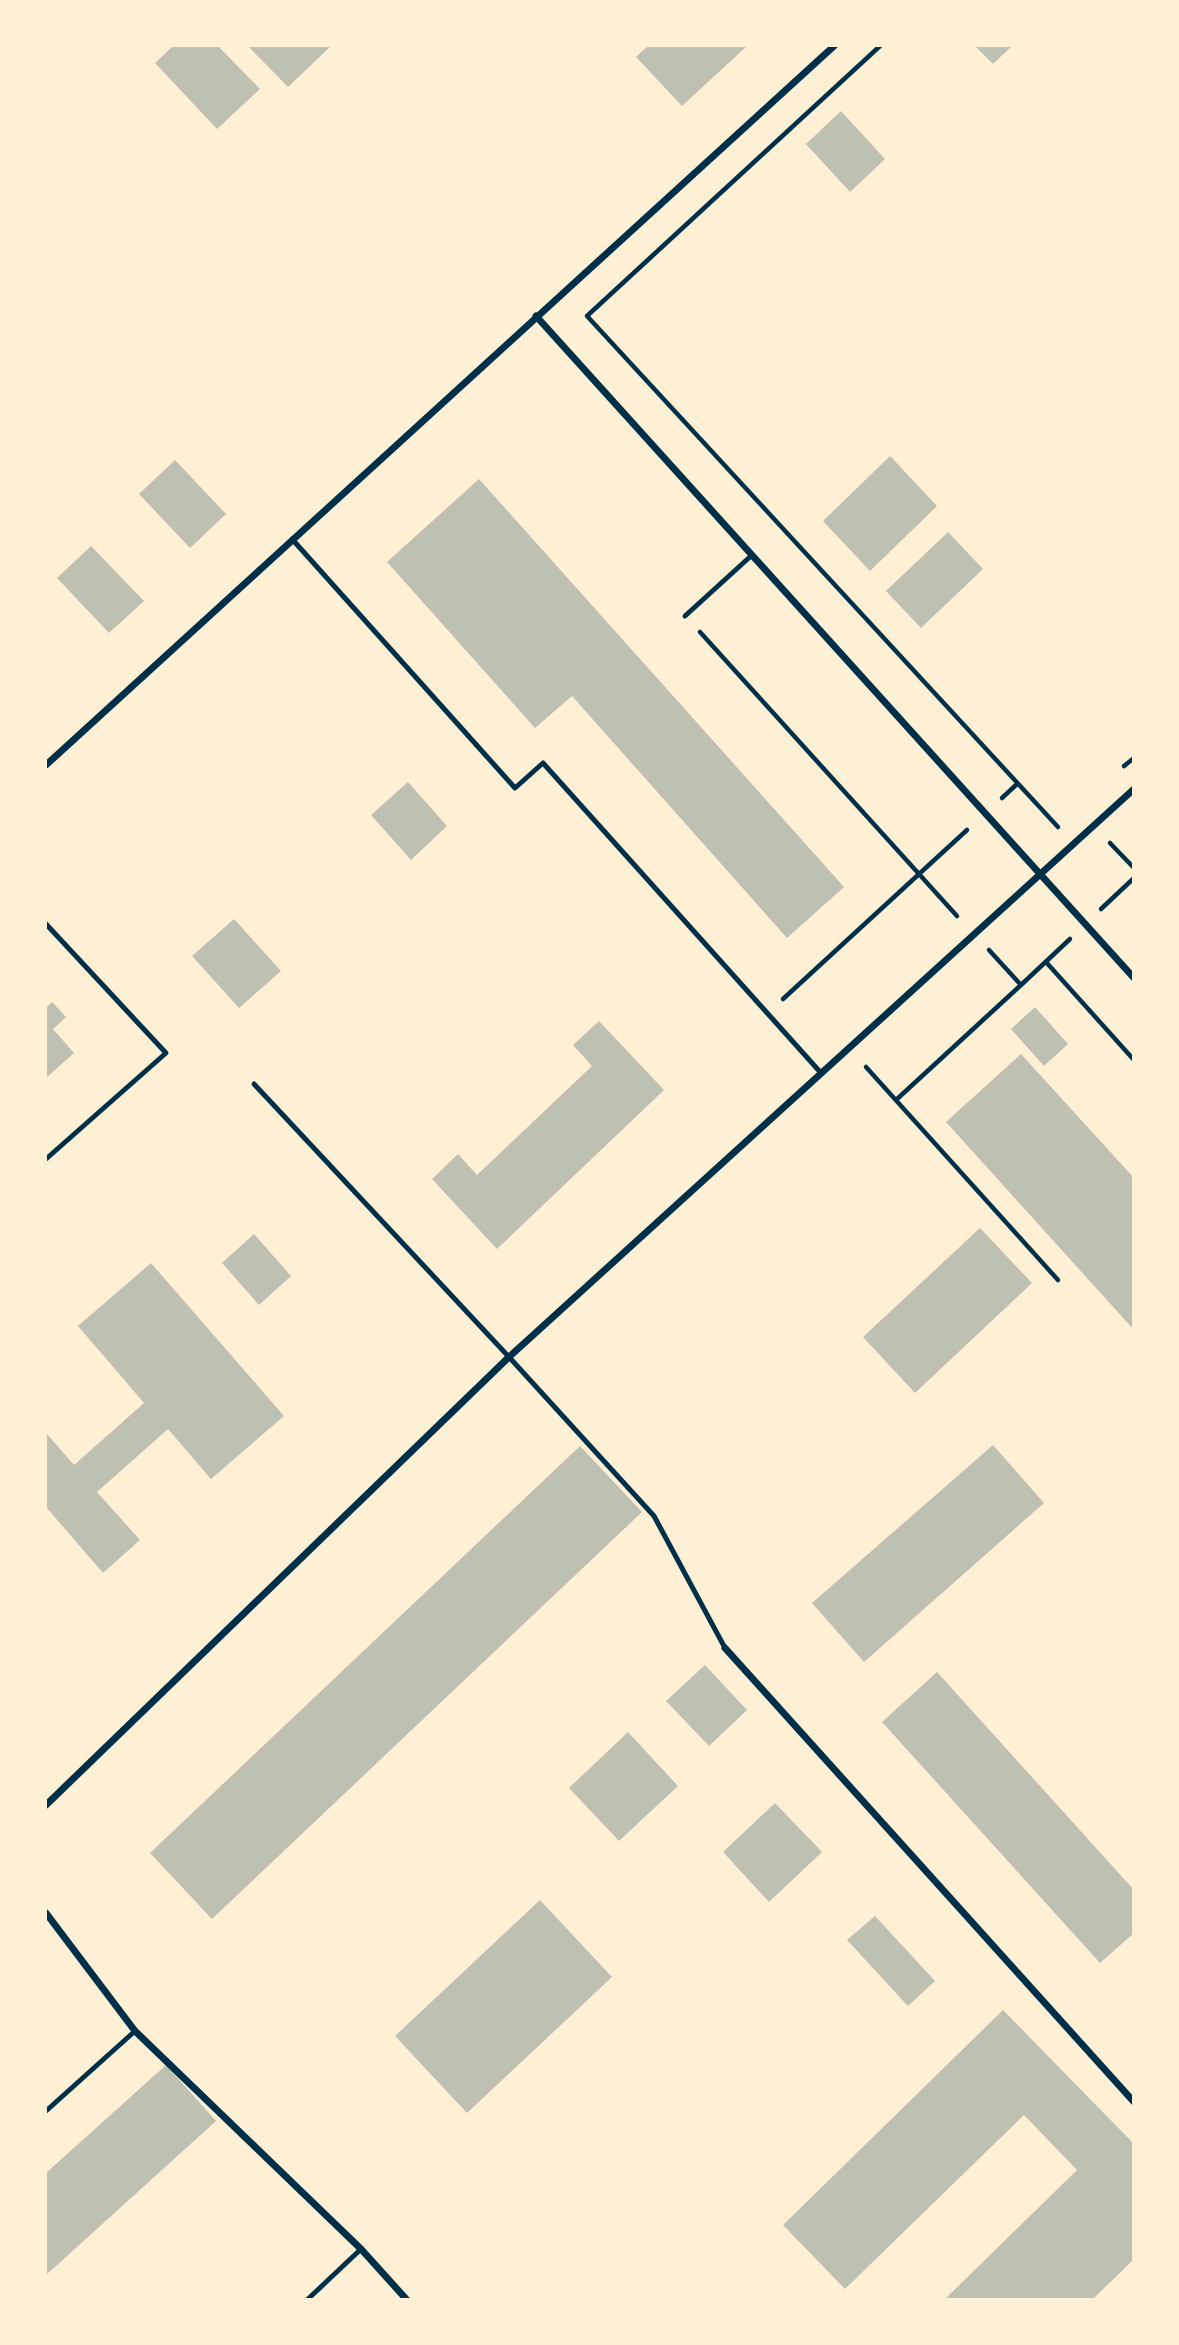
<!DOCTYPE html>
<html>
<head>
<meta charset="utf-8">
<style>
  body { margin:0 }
  #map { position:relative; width:1179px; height:2345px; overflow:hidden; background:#fdf0d5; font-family:Montserrat,sans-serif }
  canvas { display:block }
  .frame { position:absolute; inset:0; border:47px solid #fdf0d5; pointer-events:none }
</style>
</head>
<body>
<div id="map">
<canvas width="1179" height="2345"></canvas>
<div class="frame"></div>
</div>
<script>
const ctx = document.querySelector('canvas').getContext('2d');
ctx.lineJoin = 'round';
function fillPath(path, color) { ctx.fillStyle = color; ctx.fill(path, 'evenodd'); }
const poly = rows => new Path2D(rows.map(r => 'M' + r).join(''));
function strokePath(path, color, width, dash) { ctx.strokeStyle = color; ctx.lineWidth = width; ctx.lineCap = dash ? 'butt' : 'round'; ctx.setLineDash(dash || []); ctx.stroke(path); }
fillPath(poly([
  [173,46,218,46,260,89,217,129,155,63],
  [248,46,331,46,288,87],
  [648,46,747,46,682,106,636,57],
  [975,46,1012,46,993,64],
  [841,111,885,159,850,192,806,144],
  [890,456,937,506,870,571,823,521],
  [175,460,226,514,190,548,139,494],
  [479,479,844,887,787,938,572,696,535,728,387,562],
  [948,532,983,569,921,628,886,591],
  [91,546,144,601,109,633,57,578],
  [408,782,447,826,411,860,371,815],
  [234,919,281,971,239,1008,192,956],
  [52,1002,66,1017,53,1029,74,1053,46,1078,46,1004,47,1007],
  [1035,1007,1068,1044,1044,1066,1011,1029],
  [599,1021,664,1090,497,1249,432,1179,458,1154,477,1175,592,1066,573,1045],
  [1021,1054,1134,1178,1134,1330,946,1122],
  [980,1228,1032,1283,915,1393,863,1337],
  [254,1234,291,1276,259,1305,222,1263],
  [151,1263,284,1416,211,1479,168,1429,97,1492,140,1540,103,1573,46,1507,46,1433,74,1465,144,1403,78,1326],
  [993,1445,1044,1503,864,1662,812,1603],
  [580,1446,642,1512,212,1919,150,1853],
  [705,1665,747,1710,709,1746,666,1701],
  [937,1672,1134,1890,1134,1933,1100,1963,882,1722],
  [628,1732,678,1786,619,1841,569,1788],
  [775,1803,822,1852,769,1902,723,1852],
  [540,1900,612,1977,467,2113,395,2036],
  [875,1916,935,1981,908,2006,847,1940],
  [1003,2010,1134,2144,1134,2259,1092,2300,944,2300,1077,2170,1024,2115,845,2289,783,2225],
  [166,2065,216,2121,46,2275,46,2173]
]), '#bec0b2');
strokePath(poly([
  [880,46,587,316,1058,827],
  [700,632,957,916],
  [1124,766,1134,758],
  [1002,798,1017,784],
  [1110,843,1134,868],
  [1101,909,1134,878],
  [989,950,1021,985,1070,939],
  [1046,962,1134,1060],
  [783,999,967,830],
  [866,1067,1058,1280],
  [896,1100,1021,985]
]), '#003049', 4.5);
strokePath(poly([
  [292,539,515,788,543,763,821,1073],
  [685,616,752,555],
  [46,924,166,1053,46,1159],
  [254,1084,509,1357,654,1516,725,1648],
  [46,2111,135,2031],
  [307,2300,361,2249]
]), '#003049', 5);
strokePath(poly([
  [536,316,1134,978],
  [46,765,834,46],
  [725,1648,1134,2102],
  [46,1805,509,1357,1134,789],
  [46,1913,135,2031,361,2249,407,2300]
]), '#003049', 7);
</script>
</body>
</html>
